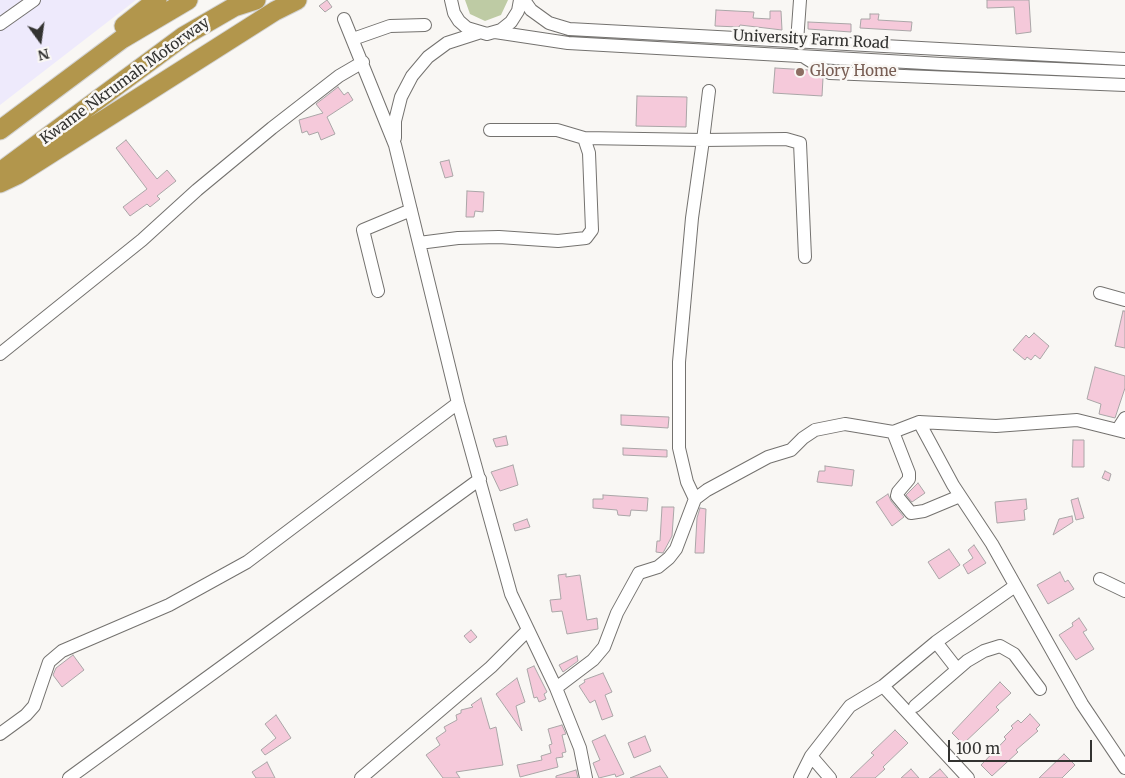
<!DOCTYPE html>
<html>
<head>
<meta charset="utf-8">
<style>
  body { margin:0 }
  #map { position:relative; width:1125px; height:778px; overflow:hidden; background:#f9f7f4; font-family:Merriweather,serif }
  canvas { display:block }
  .north { position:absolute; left:15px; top:15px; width:50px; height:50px; -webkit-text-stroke:4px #f9f7f4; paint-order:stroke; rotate:166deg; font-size:14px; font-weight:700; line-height:20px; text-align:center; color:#333331 }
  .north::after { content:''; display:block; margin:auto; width:18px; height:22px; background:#333331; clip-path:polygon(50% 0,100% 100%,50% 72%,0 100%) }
  .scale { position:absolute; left:948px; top:740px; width:144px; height:22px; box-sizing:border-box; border:2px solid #333331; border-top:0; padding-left:6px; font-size:15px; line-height:18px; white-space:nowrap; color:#333331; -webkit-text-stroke:4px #f9f7f4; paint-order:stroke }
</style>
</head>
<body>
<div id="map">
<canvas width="1125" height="778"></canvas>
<div class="north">N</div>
<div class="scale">100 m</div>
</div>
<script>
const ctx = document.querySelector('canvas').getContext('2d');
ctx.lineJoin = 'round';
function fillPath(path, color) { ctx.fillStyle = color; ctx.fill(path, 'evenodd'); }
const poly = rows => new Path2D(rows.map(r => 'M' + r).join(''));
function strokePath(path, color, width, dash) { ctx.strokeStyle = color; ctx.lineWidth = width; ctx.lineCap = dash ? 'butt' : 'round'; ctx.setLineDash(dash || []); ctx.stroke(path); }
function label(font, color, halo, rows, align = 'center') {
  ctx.font = font + ' Merriweather,serif'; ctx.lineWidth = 5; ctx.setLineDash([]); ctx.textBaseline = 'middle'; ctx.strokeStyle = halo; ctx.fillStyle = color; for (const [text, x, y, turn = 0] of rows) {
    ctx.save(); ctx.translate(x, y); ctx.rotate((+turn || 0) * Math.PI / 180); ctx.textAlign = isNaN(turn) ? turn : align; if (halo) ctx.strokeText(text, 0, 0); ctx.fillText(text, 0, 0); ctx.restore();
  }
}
fillPath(poly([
  [0,0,136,0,0,105]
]), '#eeeafc');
fillPath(poly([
  [465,0,508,0,501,15,485,21,470,14]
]), '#becba4');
const building = poly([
  [327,0,332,7,325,12,319,6,327,0],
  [987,0,1029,0,1031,32,1016,34,1014,7,987,8,987,0],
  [716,10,754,12,753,18,770,19,770,11,781,11,782,30,740,25,739,27,715,26,716,10],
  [870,14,879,14,878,20,912,22,911,31,860,28,861,19,870,19,870,14],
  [808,22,851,24,851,32,808,29,808,22],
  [775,68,809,70,823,78,822,96,773,93,775,68],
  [338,87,344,95,348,92,353,100,327,117,335,134,321,140,318,132,309,135,307,131,302,133,299,120,323,113,316,104,338,87],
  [637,96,687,97,686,127,636,126,637,96],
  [126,140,157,179,167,170,176,181,157,196,160,199,150,207,147,204,130,216,123,207,147,189,116,148,126,140],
  [449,160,453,176,445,178,440,162,449,160],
  [467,191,484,192,483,212,475,211,474,217,466,217,467,191],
  [1123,311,1125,311,1125,348,1115,346,1123,311],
  [1034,333,1049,346,1040,359,1035,355,1031,360,1027,357,1025,360,1013,350,1026,335,1029,338,1034,333],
  [1095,367,1125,376,1125,388,1115,418,1099,414,1101,404,1087,399,1095,367],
  [621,415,669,417,668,428,621,425,621,415],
  [506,436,508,445,496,447,493,439,506,436],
  [1073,440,1084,440,1084,467,1072,467,1073,440],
  [623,448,667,450,667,457,623,455,623,448],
  [513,465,518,485,500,491,491,472,513,465],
  [825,466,854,470,852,486,817,482,819,471,825,471,825,466],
  [1105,471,1111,474,1109,481,1102,478,1105,471],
  [918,483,925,493,912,502,906,495,918,483],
  [888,494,891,501,904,517,892,526,876,502,888,494],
  [603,495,648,498,647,511,631,510,630,516,618,515,617,510,593,508,593,499,603,499,603,495],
  [1078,498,1084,518,1076,520,1071,500,1078,498],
  [1026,499,1027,509,1024,510,1025,520,997,523,995,502,1026,499],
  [662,507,674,507,672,536,663,553,656,552,657,541,660,541,662,507],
  [700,508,706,509,704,553,695,553,697,518,700,508],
  [1072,516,1073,522,1053,535,1059,519,1072,516],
  [527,519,530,527,515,531,513,524,527,519],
  [974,545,986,563,968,574,963,565,973,558,968,550,974,545],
  [949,549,960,565,939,579,928,562,949,549],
  [1060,572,1065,582,1068,580,1074,589,1048,604,1037,585,1060,572],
  [566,574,566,577,580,575,587,620,597,618,598,629,567,634,562,611,552,612,550,600,561,599,558,575,566,574],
  [1079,618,1087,630,1083,632,1094,649,1076,660,1059,635,1073,626,1072,623,1079,618],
  [471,630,477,637,470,643,464,636,471,630],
  [73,655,84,670,62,687,53,675,56,668,73,655],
  [577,656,578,661,563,672,559,665,577,656],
  [534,666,547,692,544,694,546,699,539,702,537,697,534,698,527,669,534,666],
  [603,673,612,692,605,695,613,716,602,720,595,700,590,703,579,686,585,682,584,680,603,673],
  [517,678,525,702,516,706,522,731,496,694,517,678],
  [1000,682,1011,693,996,707,999,710,963,744,952,733,1000,682],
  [481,698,490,729,496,727,503,765,456,772,460,778,443,778,426,755,440,745,436,738,446,731,444,727,457,720,456,715,461,713,461,710,473,707,471,705,481,698],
  [1030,714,1040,725,1036,729,1038,731,1016,750,1018,752,992,776,981,765,1006,739,1004,737,1013,728,1011,726,1018,720,1021,723,1030,714],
  [276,715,291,738,265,755,261,750,276,738,265,724,276,715],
  [562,725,566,734,562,735,566,752,562,753,563,757,556,758,558,767,520,777,517,765,542,760,541,756,551,753,549,745,552,744,548,729,562,725],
  [895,730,908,743,883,767,885,769,875,778,850,778,874,755,871,753,895,730],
  [605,735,624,774,616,777,615,774,599,778,593,763,600,760,592,741,605,735],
  [645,736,651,751,634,758,628,743,645,736],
  [1064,754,1075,765,1062,778,1039,778,1064,754],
  [267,762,275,778,256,778,252,772,267,762],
  [660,766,668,778,630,778,660,766],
  [911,769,919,778,901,778,911,769],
  [940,769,948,778,929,778,940,769],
  [576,770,578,778,556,778,556,776,576,770]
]);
fillPath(building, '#f5c9da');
strokePath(building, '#aaa6a7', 1);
const minor = poly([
  [451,0,454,13,459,21,467,28,487,34,501,30,511,22,518,11,520,0],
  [524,0,531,10,549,23,569,29,1125,59],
  [344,19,395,145,458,403,511,594,556,688,580,748,586,778],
  [0,24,34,0],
  [495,32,568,43,942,64,1125,72],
  [353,39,390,26,425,25],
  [797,42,800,0],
  [804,57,830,73,1125,85],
  [709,91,703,140,786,139,800,143,805,257],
  [395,138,395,121,401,97,412,76,428,57,447,43,478,33],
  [584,138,703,140,692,218,679,362,679,448,687,482,695,499],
  [419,243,458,238,499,237,558,241,586,238,592,230,589,153,584,138,557,130,490,130],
  [378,291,363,230,411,210],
  [1100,293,1125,300],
  [0,354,142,240,197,190,272,128,339,76,363,62],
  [919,422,953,485,992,544,1082,704,1125,768],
  [1118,429,1125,418],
  [893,432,909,473,909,479,898,492,897,496,911,513,924,511,960,496],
  [1100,579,1125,591],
  [936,642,957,669],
  [883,686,968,778],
  [556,688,593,660,604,647,617,613,639,573,658,567,669,558,676,549,695,499,707,490,768,457,791,450,803,438,815,430,845,424,893,432,919,422,996,426,1077,420,1125,432],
  [915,706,967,661,984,651,1000,646,1014,654,1040,689],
  [0,734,26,715,34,706,49,662,62,651,169,605,247,562,458,403],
  [811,756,830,778],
  [69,778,480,479],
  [361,778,491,667,528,630],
  [800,778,811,756,850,706,883,686,936,642,1015,586]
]);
const highway = poly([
  [124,26,157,0],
  [0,130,122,39,188,0],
  [0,172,184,36,234,7,256,0],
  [0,183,17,175,275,11,297,0]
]);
strokePath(minor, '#74726f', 14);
strokePath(highway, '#d2d2d2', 21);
strokePath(minor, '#fff', 12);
strokePath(highway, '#b2964c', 19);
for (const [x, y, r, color] of [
  [800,72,5,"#8d6e63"]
]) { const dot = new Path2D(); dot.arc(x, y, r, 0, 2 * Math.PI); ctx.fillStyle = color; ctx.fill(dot); strokePath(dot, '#f9f7f4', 2); }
label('15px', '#333331', '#f9f7f4', [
  ["University Farm Road",811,40,3],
  ["Kwame Nkrumah Motorway",125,81,-36]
]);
label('15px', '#785e54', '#f9f7f4', [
  ["Glory Home",810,72]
], 'left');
</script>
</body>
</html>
